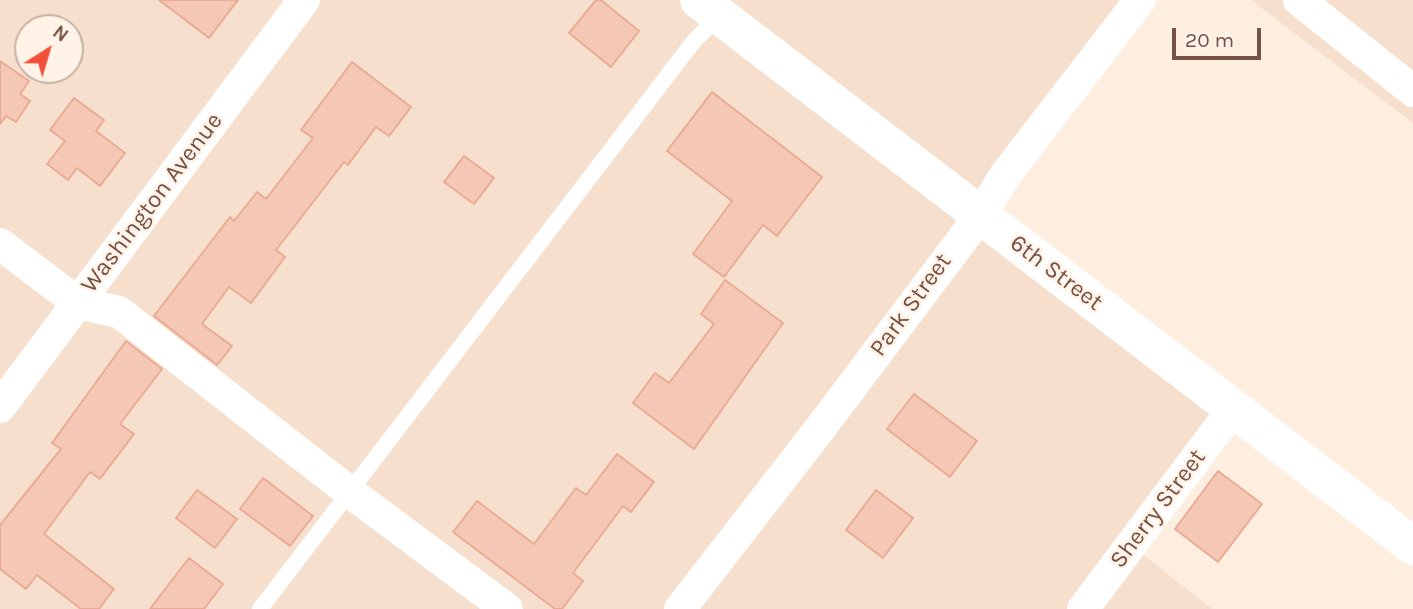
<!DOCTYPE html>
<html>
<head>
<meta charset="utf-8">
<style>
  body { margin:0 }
  #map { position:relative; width:1413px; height:609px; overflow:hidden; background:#feeedf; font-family:Karla,sans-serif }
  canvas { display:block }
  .north { position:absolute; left:14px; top:14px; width:70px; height:70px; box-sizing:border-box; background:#fff3e7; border:2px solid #c8b2a6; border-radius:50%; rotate:37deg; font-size:19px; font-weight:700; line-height:28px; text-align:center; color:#765145 }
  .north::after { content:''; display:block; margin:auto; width:24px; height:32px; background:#f1503b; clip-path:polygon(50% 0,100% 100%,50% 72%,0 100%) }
  .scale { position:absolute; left:1172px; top:28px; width:89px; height:32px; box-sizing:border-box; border:4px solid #765145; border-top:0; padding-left:9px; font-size:21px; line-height:24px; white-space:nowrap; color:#765145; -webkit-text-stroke:5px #fff3e7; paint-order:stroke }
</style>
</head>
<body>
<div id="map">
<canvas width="1413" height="609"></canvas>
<div class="north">N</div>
<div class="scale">20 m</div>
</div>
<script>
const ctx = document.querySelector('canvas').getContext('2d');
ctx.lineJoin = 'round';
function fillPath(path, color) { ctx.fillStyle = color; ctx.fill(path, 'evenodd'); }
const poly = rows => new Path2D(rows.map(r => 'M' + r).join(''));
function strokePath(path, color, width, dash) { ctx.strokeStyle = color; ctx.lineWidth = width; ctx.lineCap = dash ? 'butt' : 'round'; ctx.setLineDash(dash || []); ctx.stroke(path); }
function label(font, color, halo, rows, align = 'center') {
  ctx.font = font + ' Karla,sans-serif'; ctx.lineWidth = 5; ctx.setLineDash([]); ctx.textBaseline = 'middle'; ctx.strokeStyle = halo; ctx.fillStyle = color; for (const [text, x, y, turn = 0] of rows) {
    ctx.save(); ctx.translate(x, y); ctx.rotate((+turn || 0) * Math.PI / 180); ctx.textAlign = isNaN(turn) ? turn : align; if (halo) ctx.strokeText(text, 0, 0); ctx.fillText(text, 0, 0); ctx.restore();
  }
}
fillPath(poly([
  [0,0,1140,0,980,216,1233,409,1131,545,1212,609,0,609],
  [28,28,70,28,70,70,28,70],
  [1251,0,1413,0,1413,123]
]), '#f6dfcd');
const building = poly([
  [159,0,238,0,209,38,159,0],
  [596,0,601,0,639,31,611,67,569,33,596,0],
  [0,61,29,81,20,94,30,101,16,122,6,116,0,124,0,61],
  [352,62,411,107,389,136,376,127,348,165,344,162,276,250,285,257,251,303,229,287,202,324,232,346,217,365,154,316,230,217,234,221,257,192,266,199,313,138,301,130,352,62],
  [712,92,822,177,777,236,763,225,724,277,693,254,732,201,667,151,712,92],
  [74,98,104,120,96,131,125,153,100,186,77,168,68,180,47,164,65,141,50,130,74,98],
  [464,156,494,178,474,204,444,182,464,156],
  [725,280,783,323,694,449,633,403,655,373,669,383,714,324,701,314,725,280],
  [126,341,162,369,120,424,134,434,100,479,90,472,44,534,114,589,99,609,81,609,37,575,26,589,0,569,0,525,61,449,52,443,126,341],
  [914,394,977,441,950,477,887,429,914,394],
  [617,454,654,482,631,512,623,506,573,573,583,581,562,609,555,609,453,532,477,501,534,544,576,488,586,495,617,454],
  [1218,471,1262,504,1218,562,1175,529,1218,471],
  [263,478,313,516,290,546,240,509,263,478],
  [197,490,237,519,215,548,176,518,197,490],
  [876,490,913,518,883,558,846,530,876,490],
  [189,558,223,584,204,609,150,609,189,558]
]);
fillPath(building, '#f5c7b5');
strokePath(building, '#e9ab94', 2);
strokePath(poly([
  [260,609,694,41,719,16]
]), '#fff', 16);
strokePath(poly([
  [1299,0,1413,91],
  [0,244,78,303,119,312,347,490,507,609],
  [0,407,304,0],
  [680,609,822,426,980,216,1006,174,1140,0],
  [1083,609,1233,409]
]), '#fff', 32);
strokePath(poly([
  [699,0,1413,546]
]), '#fff', 38);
label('24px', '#765145', '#fff3e7', [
  ["Washington Avenue",152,203,-53],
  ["6th Street",1056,273,37],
  ["Park Street",911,305,-54],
  ["Sherry Street",1158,509,-53]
]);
</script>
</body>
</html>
